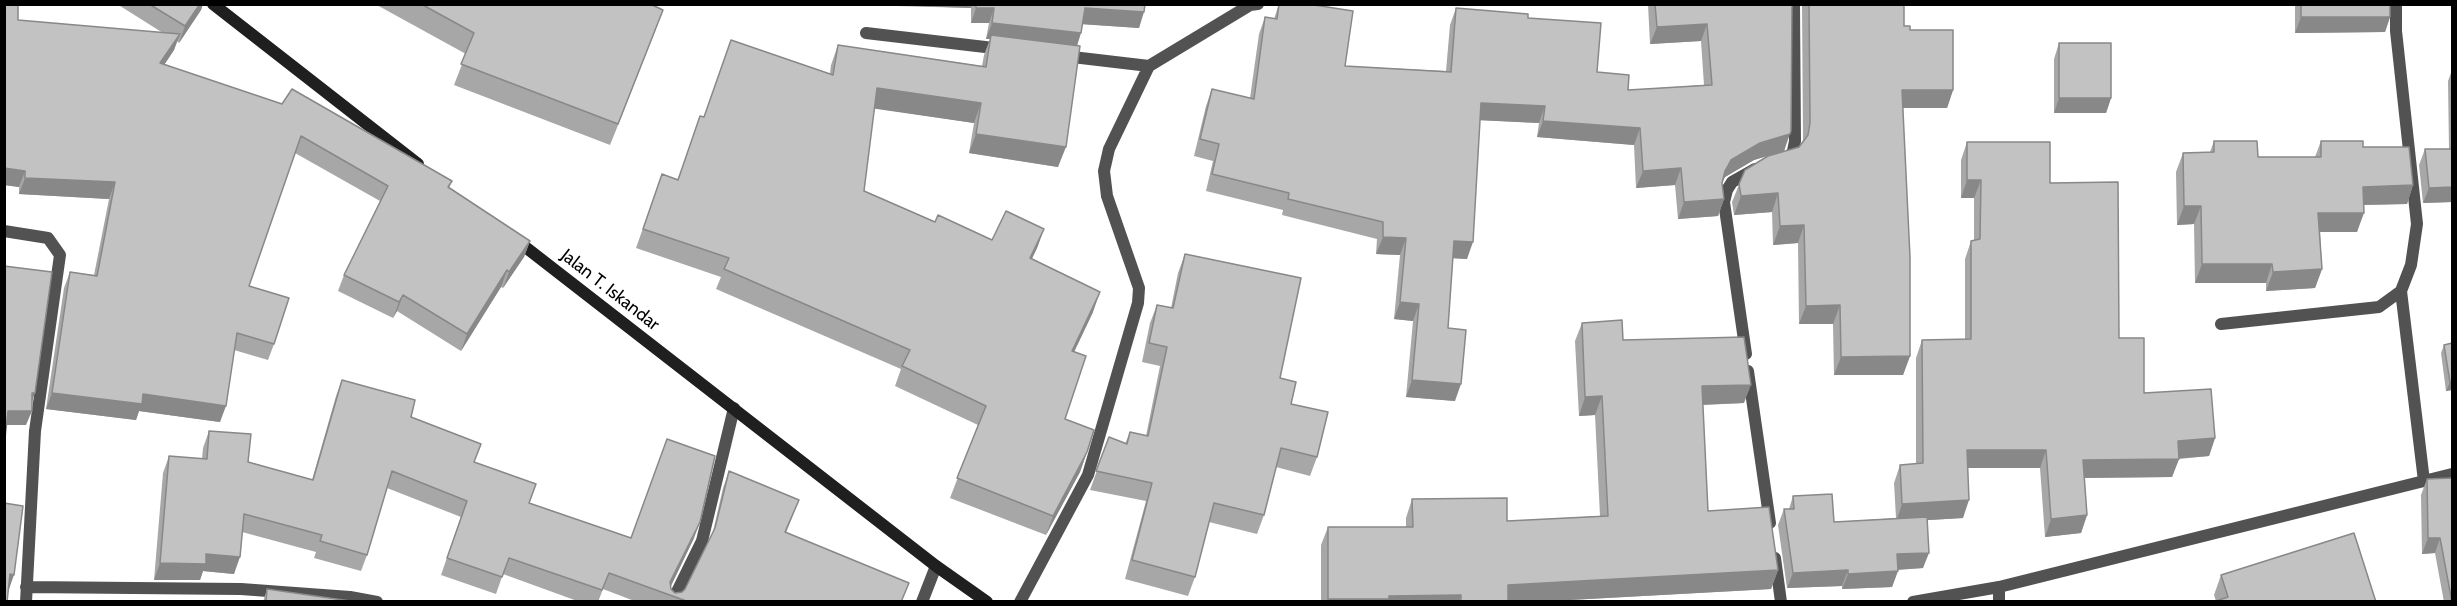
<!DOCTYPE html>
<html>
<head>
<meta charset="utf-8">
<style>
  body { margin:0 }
  #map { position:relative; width:2457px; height:606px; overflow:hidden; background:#fff; font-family:Cabin,sans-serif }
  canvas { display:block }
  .frame { position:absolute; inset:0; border:6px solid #000; pointer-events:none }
</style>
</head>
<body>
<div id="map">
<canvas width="2457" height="606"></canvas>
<div class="frame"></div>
</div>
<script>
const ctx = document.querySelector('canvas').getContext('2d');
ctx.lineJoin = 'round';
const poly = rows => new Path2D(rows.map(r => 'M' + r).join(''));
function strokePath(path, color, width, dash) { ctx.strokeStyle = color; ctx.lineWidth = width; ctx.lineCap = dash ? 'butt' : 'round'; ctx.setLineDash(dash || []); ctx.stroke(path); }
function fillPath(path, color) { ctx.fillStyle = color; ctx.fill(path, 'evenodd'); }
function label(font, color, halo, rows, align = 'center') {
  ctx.font = font + ' Cabin,sans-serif'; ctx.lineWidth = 5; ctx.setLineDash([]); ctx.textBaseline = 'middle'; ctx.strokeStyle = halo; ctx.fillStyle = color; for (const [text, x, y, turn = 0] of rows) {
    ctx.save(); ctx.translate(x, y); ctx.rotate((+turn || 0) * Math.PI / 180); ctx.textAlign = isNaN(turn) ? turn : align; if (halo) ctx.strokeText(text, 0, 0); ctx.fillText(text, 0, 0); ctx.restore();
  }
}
strokePath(poly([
  [866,33,1002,49],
  [1064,56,1149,66],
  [1785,159,1789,158,1793,151,1795,141,1794,4],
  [4,231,48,238,60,255,35,431,26,602],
  [2401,291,2424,481],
  [2221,324,2379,307,2401,291,2411,265,2417,224,2396,31,2396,4],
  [1746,354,1724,202,1727,190,1732,182,1755,169],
  [1748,371,1770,523],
  [1775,558,1781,602],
  [26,587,241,589,350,597,377,602],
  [672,602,702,541,734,408],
  [922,602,936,566],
  [1020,602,1088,475,1138,303,1139,288,1107,196,1104,171,1109,149,1149,66,1250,5,1258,4],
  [1913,602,1999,587,2452,474],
  [1999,602,1999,587]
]), '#525252', 12);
strokePath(poly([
  [213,4,418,164],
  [515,239,936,566,987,602]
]), '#1f1f1f', 12);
fillPath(poly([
  [4,4,18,20,163,33,117,4,203,4,201,10,179,43,177,41,174,50,164,65,452,181,449,188,530,241,524,257,503,288,501,287,461,351,397,311,393,318,338,291,344,275,380,201,295,153,249,286,274,344,268,360,234,350,220,422,139,411,136,420,46,409,64,288,70,272,94,275,109,199,19,194,19,187,4,185],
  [375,4,650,4,655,31,610,145,454,85,466,54],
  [1145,4,1139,28,1083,24,1077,45,1058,167,969,153,974,123,874,108,864,191,935,222,992,240,1044,229,1037,248,1032,259,1093,312,1074,352,1065,419,1087,452,1080,472,1046,535,950,498,978,425,895,386,901,369,716,289,721,277,636,248,662,174,677,180,704,117,830,73,831,65,838,45,982,66,984,55,990,39,986,39,989,23,971,23,971,8,858,5],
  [1279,4,1308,4,1345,66,1446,71,1450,25,1456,8,1528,18,1597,72,1628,90,1704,85,1701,41,1650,44,1648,4,1792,4,1785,148,1784,151,1754,160,1725,177,1722,183,1724,199,1718,216,1678,219,1675,185,1636,188,1634,145,1537,137,1539,123,1480,120,1467,259,1453,258,1448,328,1455,401,1406,397,1413,321,1394,319,1400,255,1376,254,1377,239,1282,215,1283,210,1206,191,1213,161,1194,156,1206,106,1212,89,1250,98,1259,34,1265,17,1274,19],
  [1802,4,1904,4,1904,26,1910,30,1953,90,1947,108,1903,108,1910,356,1903,375,1834,375,1833,324,1799,324,1798,243,1773,245,1772,212,1734,215,1732,202,1745,170,1799,147,1803,141],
  [2295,4,2390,4,2390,17,2385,32,2295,33],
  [2059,43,2111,98,2106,113,2054,113,2054,59],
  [2452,70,2452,202,2423,203,2419,165,2425,149,2449,149,2448,81],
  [2214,141,2258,157,2315,157,2321,141,2363,147,2413,185,2407,204,2364,205,2357,232,2320,232,2322,269,2315,288,2266,291,2266,283,2195,283,2194,224,2177,225,2176,172,2183,153,2210,152],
  [1967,142,2050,183,2144,393,2215,438,2209,456,2179,459,2172,477,2084,478,2087,515,2081,533,2045,537,2040,468,1968,468,1963,518,1928,520,1923,568,1898,570,1892,587,1842,589,1842,586,1787,588,1778,525,1784,509,1789,509,1793,496,1834,522,1896,518,1894,483,1900,465,1916,464,1916,358,1922,340,1965,339,1965,259,1971,241,1974,240,1974,198,1961,198,1961,160],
  [1185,254,1280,378,1317,457,1310,476,1276,467,1264,515,1257,534,1209,522,1195,577,1188,596,1125,579,1146,501,1090,490,1109,437,1125,444,1130,432,1146,436,1160,366,1142,362,1150,323,1157,305,1171,308,1178,273],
  [1582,323,1623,340,1744,403,1703,405,1708,511,1778,570,1771,589,1533,602,1321,602,1321,545,1328,527,1406,527,1406,518,1412,499,1507,521,1600,516,1595,415,1579,416,1575,341],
  [2452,343,2452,390,2446,391,2441,353,2444,345],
  [342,380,411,417,529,503,631,538,694,538,671,586,671,589,675,593,682,592,685,589,712,536,723,488,729,471,799,500,786,533,902,602,637,602,603,589,598,602,580,602,503,574,496,594,441,575,461,517,387,488,367,555,361,571,314,558,316,552,242,532,234,574,203,571,200,580,154,580,163,473,169,456,202,459,203,448,209,431,248,462,312,480,336,396],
  [2452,478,2452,602,2444,602,2435,553,2422,554,2421,495,2427,479],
  [2221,575,2376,602,2216,601,2214,595],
  [267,589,357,602,263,602]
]), '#a7a7a7');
fillPath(poly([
  [200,4,203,4,201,10,179,43,185,26],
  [858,4,972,4,971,8],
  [976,8,994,8,989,23,971,23],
  [1085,8,1144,12,1139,28,1079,24],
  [663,10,655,31,610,145,618,124],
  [2301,17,2390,17,2385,32,2295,33],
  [992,23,1081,33,1076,49,991,35,990,39,986,39],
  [1707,24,1701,41,1650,44,1657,27],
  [180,34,174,50,154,80,160,63],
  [877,88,981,103,974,123,870,108],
  [1902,90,1953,90,1947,108,1896,108],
  [2059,98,2111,98,2106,113,2054,113],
  [1481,103,1545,106,1539,123,1475,120],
  [1543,121,1640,128,1634,145,1537,137],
  [1791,131,1784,151,1754,160,1725,177,1719,188,1725,171,1731,160,1760,143],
  [976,134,1066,147,1058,167,969,153],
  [4,168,25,171,19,187,4,185],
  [1681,168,1675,185,1636,188,1643,171],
  [25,178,115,182,109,199,19,194],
  [1967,180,1981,180,1974,198,1961,198],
  [2413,185,2407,204,2357,205,2363,187],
  [2452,187,2452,202,2423,203,2429,188],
  [1778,193,1772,212,1734,215,1741,196],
  [1724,199,1718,216,1678,219,1684,202],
  [2184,206,2201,206,2194,224,2177,225],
  [2318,213,2364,213,2357,232,2312,232],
  [1804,225,1798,243,1773,245,1780,226],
  [1044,229,1037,248,1022,278,1030,258],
  [1383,237,1406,238,1400,255,1376,254],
  [530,241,524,257,503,288,509,272],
  [1454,241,1473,242,1467,259,1448,258],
  [2202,264,2272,264,2266,283,2195,283],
  [2322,269,2315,288,2266,291,2273,272],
  [507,270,501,287,461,351,467,334],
  [1100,292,1093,312,1065,371,1072,351],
  [403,295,397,311,393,318,399,302],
  [1400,302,1419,304,1413,321,1394,319],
  [1840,305,1833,324,1799,324,1806,306],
  [1910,356,1903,375,1834,375,1841,357],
  [1412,380,1461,384,1455,401,1406,397],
  [2450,382,2452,382,2452,390,2446,391],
  [1751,385,1744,403,1695,405,1702,386],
  [32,393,35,393,30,407],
  [52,393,143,394,226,406,220,422,139,411,136,420,46,409],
  [1602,396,1595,415,1579,416,1585,397],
  [8,411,32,411,26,425,4,425],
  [2215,438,2209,456,2171,459,2178,441],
  [1967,450,2046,450,2040,468,1960,468],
  [1087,452,1080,472,1046,535,1053,516],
  [2179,459,2172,477,2076,478,2083,460],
  [1969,500,1963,518,1896,522,1902,504],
  [2087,515,2081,533,2045,537,2051,519],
  [700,522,694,538,667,594,670,582],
  [2428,538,2440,538,2435,553,2422,554],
  [1929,553,1923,568,1891,570,1897,554],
  [206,554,240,557,234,574,203,571,200,580,154,580,160,563],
  [1778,570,1771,589,1533,602,1502,602,1508,585],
  [1848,570,1842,586,1787,588,1793,573],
  [1898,571,1892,587,1842,589,1848,574],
  [10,574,14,575,9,589,5,588],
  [1461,595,1459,602,1327,602,1328,599,1389,596]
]), '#888');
const building = poly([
  [4,4,18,4,18,20,180,34,160,63,282,104,292,89,452,181,448,187,530,241,509,272,507,270,467,334,403,295,399,302,344,275,388,186,301,136,249,286,289,298,274,344,237,333,226,406,143,394,142,404,52,393,70,272,97,276,115,182,25,178,25,171,4,168,4,4],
  [149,4,200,4,185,26,149,4],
  [421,4,650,4,663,10,618,124,461,64,474,33,421,4],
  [976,4,1145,4,1144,12,1085,8,1081,33,992,23,994,8,976,8,976,4],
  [1279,4,1308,4,1353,11,1345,66,1451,72,1456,8,1528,14,1528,18,1601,23,1597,72,1629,75,1628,90,1712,85,1707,24,1657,27,1655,4,1792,4,1791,131,1790,134,1760,143,1731,160,1725,171,1722,183,1724,199,1684,202,1681,168,1643,171,1640,128,1543,121,1545,106,1481,103,1473,242,1454,241,1448,328,1466,330,1461,384,1412,380,1419,304,1400,302,1406,238,1383,237,1383,222,1288,199,1289,193,1212,174,1219,144,1200,139,1212,89,1254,99,1265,17,1277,19,1279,4],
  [1809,4,1904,4,1904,26,1910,26,1910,30,1953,30,1953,90,1902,90,1910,257,1910,356,1841,357,1840,305,1806,306,1804,225,1780,226,1778,193,1741,196,1739,184,1745,170,1768,156,1799,147,1808,135,1810,123,1809,4],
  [2301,4,2390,4,2390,17,2301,17,2301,4],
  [991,35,1080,46,1066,147,976,134,981,103,877,88,864,191,935,222,938,215,992,240,1006,211,1044,229,1030,258,1100,292,1072,351,1086,356,1065,419,1094,430,1087,452,1053,516,957,478,986,406,902,366,910,350,724,269,729,258,643,229,662,174,678,180,700,116,704,117,731,40,833,75,838,45,986,67,991,35],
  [2059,43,2111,43,2111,98,2059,98,2059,43],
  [2214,141,2257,141,2258,157,2321,157,2321,141,2363,141,2363,147,2409,147,2413,185,2363,187,2364,213,2318,213,2322,269,2273,272,2272,264,2202,264,2201,206,2184,206,2183,153,2214,152,2214,141],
  [1967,142,2050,142,2050,183,2118,182,2119,338,2144,338,2144,393,2211,389,2215,438,2178,441,2179,459,2083,460,2087,515,2051,519,2046,450,1967,450,1969,500,1902,504,1900,465,1923,463,1922,340,1971,339,1971,241,1980,239,1981,180,1967,180,1967,142],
  [2425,149,2452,149,2452,187,2429,188,2425,149],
  [1185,254,1301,278,1280,378,1296,382,1291,404,1328,412,1317,457,1281,448,1264,515,1214,503,1195,577,1132,560,1152,483,1096,471,1109,437,1127,444,1130,432,1148,436,1167,347,1149,343,1157,305,1173,308,1185,254],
  [4,266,52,272,35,393,32,393,32,411,8,411,4,447,4,266],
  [1622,320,1623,340,1744,337,1751,385,1702,386,1708,511,1769,507,1778,570,1508,585,1508,602,1461,602,1461,595,1389,596,1389,599,1328,599,1328,527,1413,527,1412,499,1507,498,1507,521,1608,516,1602,396,1585,397,1582,323,1622,320],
  [2452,343,2452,382,2450,382,2444,345,2452,343],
  [342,380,415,400,411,417,481,444,474,462,536,484,529,503,631,538,667,439,715,456,700,522,670,582,671,589,675,593,682,592,685,589,715,528,729,471,799,500,785,532,909,583,901,602,689,602,609,573,602,590,509,558,502,577,447,558,467,501,392,471,367,555,320,541,322,535,244,514,240,557,206,554,206,564,160,563,169,456,207,459,209,431,251,434,248,462,313,480,342,380],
  [2452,478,2452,602,2440,538,2428,538,2427,479,2452,478],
  [1832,494,1834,522,1927,517,1929,553,1897,554,1898,571,1848,574,1848,570,1793,573,1784,509,1794,509,1793,496,1832,494],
  [4,503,23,506,14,575,10,574,7,602,4,602,4,503],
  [2354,533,2376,602,2213,602,2228,597,2221,575,2354,533],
  [267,589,357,602,266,602,267,589]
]);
fillPath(building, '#c2c2c2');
strokePath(building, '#888', 1.5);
label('18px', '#000', '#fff', [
  ["Jalan T. Iskandar",610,290,38]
]);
</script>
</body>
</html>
